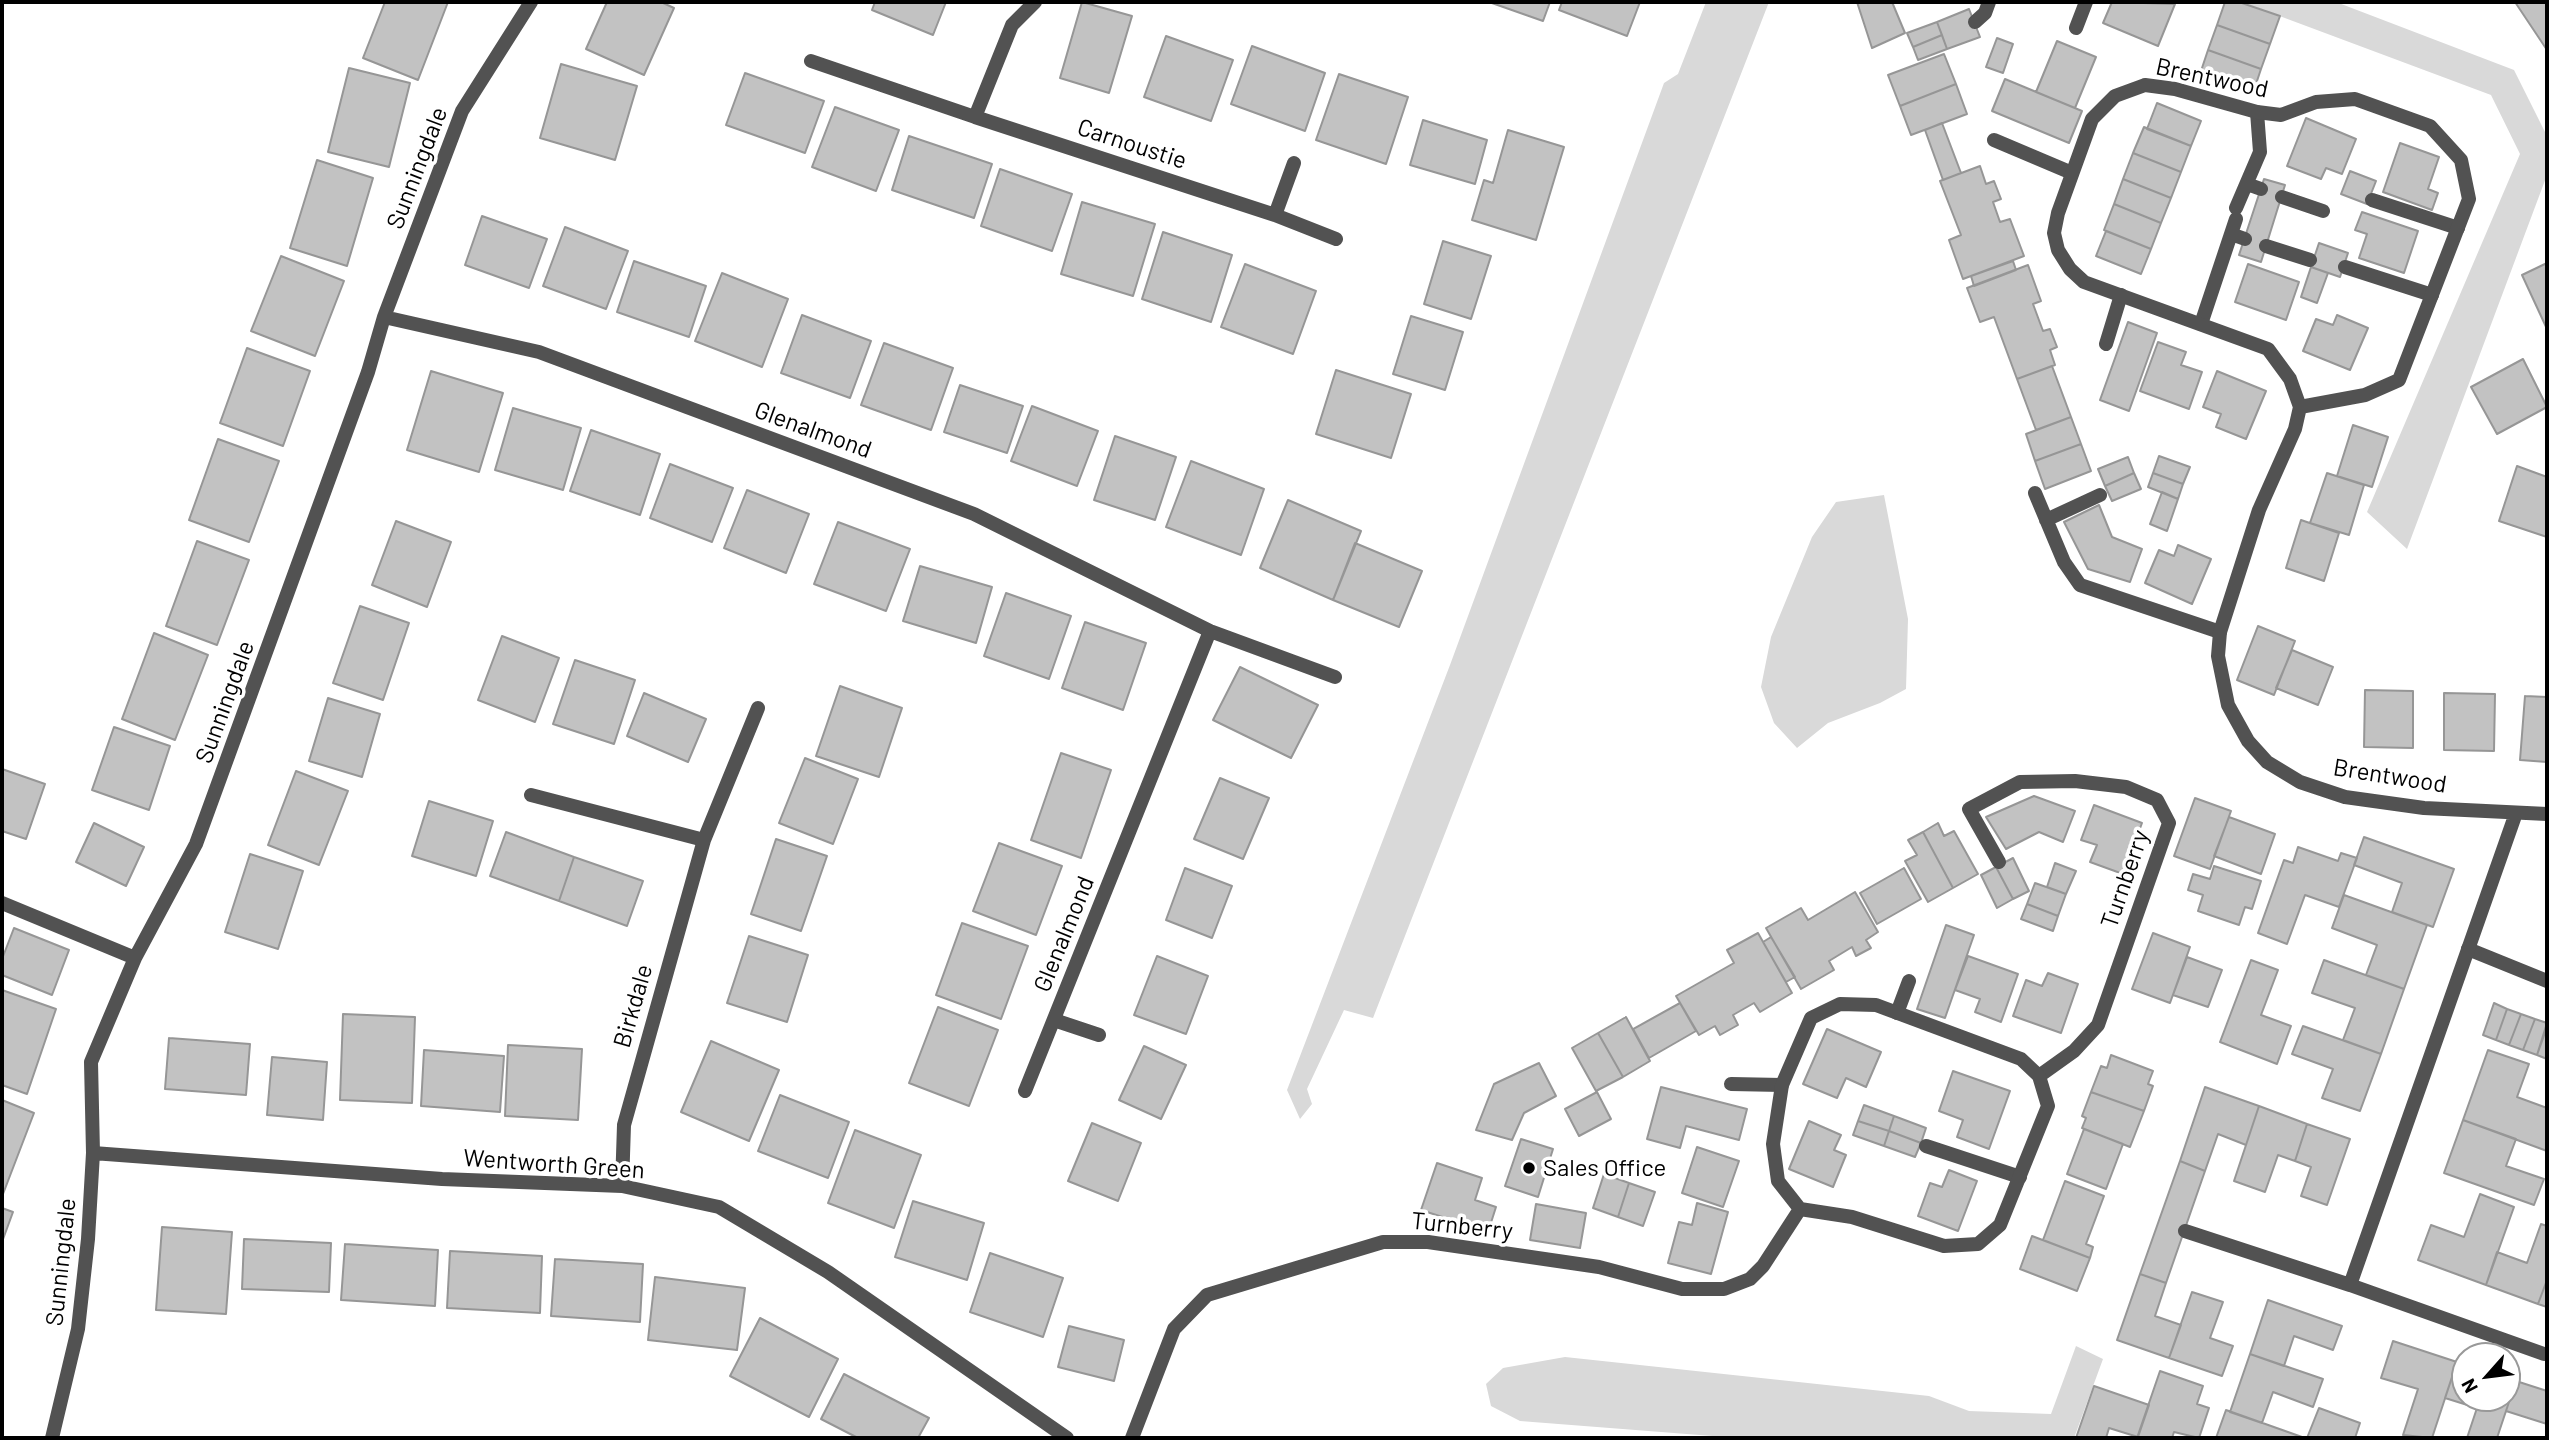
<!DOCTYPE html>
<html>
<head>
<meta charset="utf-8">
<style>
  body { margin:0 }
  #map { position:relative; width:2549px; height:1440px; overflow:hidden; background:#fff; font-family:Barlow,sans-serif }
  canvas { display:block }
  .frame { position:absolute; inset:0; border:4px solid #000; pointer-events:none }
  .north { position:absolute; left:2451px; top:1342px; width:70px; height:70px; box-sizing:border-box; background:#fff; border:2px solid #999; border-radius:50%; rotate:242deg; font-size:19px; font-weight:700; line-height:28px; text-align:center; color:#000 }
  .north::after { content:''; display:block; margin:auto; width:24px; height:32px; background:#000; clip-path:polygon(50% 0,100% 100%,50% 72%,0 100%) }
</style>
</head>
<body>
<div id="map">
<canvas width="2549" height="1440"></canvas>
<div class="frame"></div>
<div class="north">N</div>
</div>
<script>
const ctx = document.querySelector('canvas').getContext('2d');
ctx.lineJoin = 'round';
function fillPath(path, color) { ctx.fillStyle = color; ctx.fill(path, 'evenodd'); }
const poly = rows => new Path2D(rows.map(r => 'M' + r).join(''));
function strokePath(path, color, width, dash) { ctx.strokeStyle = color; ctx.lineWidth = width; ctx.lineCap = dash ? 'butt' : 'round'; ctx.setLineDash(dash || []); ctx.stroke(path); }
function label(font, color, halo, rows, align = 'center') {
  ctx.font = font + ' Barlow,sans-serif'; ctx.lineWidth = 7; ctx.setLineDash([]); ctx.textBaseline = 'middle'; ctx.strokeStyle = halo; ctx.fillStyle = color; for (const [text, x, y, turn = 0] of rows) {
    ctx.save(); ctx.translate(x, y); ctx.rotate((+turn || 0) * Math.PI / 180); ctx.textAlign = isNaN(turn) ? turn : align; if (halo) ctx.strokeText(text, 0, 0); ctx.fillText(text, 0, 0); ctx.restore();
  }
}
fillPath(poly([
  [1706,2,1769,2,1373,1018,1344,1010,1307,1089,1312,1104,1300,1119,1287,1090,1450,665,1664,83,1678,74],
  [2242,2,2336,2,2514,70,2547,136,2547,175,2407,549,2367,512,2520,154,2491,95],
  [1884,495,1908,619,1906,689,1880,703,1828,723,1797,748,1774,723,1761,687,1771,637,1812,537,1836,502],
  [2076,1346,2103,1359,2074,1438,1738,1438,1520,1421,1491,1406,1486,1384,1503,1368,1565,1357,1929,1396,1969,1411,2051,1414]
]), '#d9d9d9');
const building = poly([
  [385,2,448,2,418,80,363,58,385,2],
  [607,2,661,2,674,8,644,75,586,49,607,2],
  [875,2,946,2,933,35,872,10,875,2],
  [1082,2,1132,16,1109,93,1060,78,1082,2],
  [1489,2,1550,2,1543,21,1489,2],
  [1562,2,1640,2,1627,36,1559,10,1562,2],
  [1857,2,1892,2,1905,33,1872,48,1857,2],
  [2112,2,2175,4,2158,46,2103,23,2112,2],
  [2225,2,2239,2,2280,16,2270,44,2217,25,2225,2],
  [2515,2,2547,2,2547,50,2515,2],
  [1969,9,1980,37,1947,49,1937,22,1969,9],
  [1937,22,1942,35,1913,47,1907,33,1937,22],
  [2217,25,2270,44,2261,69,2208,50,2217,25],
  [1942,35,1947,49,1918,60,1913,47,1942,35],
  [1166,36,1233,60,1211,121,1144,97,1166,36],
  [1997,38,2013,44,2003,73,1986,67,1997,38],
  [2057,41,2096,57,2075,108,2036,92,2057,41],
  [1252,46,1325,73,1305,131,1231,104,1252,46],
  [2208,50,2261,69,2253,93,2200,74,2208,50],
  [1944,54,1956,84,1900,106,1888,75,1944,54],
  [561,64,637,86,615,160,540,138,561,64],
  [349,68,410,83,389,167,328,152,349,68],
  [745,73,824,101,805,153,726,125,745,73],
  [1339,74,1408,97,1386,164,1316,140,1339,74],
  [2005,79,2082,111,2069,143,1992,111,2005,79],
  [1956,84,1967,114,1911,135,1900,106,1956,84],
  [2157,103,2201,121,2191,146,2147,129,2157,103],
  [835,107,899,130,876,191,812,167,835,107],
  [2306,118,2356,139,2342,174,2326,168,2321,179,2287,166,2306,118],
  [1423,120,1487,140,1475,184,1410,165,1423,120],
  [1942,123,1961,173,1943,180,1925,130,1942,123],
  [2144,127,2191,146,2181,172,2133,153,2144,127],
  [1508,130,1564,147,1536,240,1472,220,1484,180,1493,183,1508,130],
  [909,136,992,164,974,218,892,190,909,136],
  [2400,143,2439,157,2428,189,2438,193,2432,210,2383,192,2400,143],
  [2133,153,2181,172,2171,198,2123,179,2133,153],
  [317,160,373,178,347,266,290,248,317,160],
  [1980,166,1986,184,1994,181,2001,199,1993,202,2000,222,2010,219,2024,256,1963,279,1949,240,1961,235,1940,181,1980,166],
  [1000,169,1072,194,1052,251,981,226,1000,169],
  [2350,171,2376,181,2367,204,2341,194,2350,171],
  [2123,179,2171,198,2161,223,2114,204,2123,179],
  [2264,179,2285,185,2261,262,2239,255,2264,179],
  [1082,202,1155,224,1133,296,1061,274,1082,202],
  [2114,204,2161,223,2151,249,2104,230,2114,204],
  [2362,212,2418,231,2404,273,2359,258,2367,234,2355,230,2362,212],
  [482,216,547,239,529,288,465,265,482,216],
  [565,227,628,251,606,309,543,286,565,227],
  [2106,231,2151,249,2141,274,2096,256,2106,231],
  [1163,232,1232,255,1211,322,1142,299,1163,232],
  [1443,241,1491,256,1471,319,1424,304,1443,241],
  [2319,243,2348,253,2340,277,2311,267,2319,243],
  [281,256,344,281,315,356,251,331,281,256],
  [634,261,706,286,689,337,617,312,634,261],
  [2013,261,2016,270,1974,286,1971,276,2013,261],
  [2547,263,2547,329,2522,275,2547,263],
  [1245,264,1316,291,1293,354,1221,327,1245,264],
  [2248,264,2299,282,2286,320,2235,302,2248,264],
  [2028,265,2041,301,2033,304,2043,331,2050,329,2057,347,2050,350,2055,365,2017,379,1994,317,1980,322,1967,288,2028,265],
  [2311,267,2328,273,2317,303,2301,297,2311,267],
  [722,273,788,299,762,367,695,341,722,273],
  [802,315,871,341,850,398,781,373,802,315],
  [2337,315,2368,328,2350,370,2303,351,2316,319,2333,325,2337,315],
  [1411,316,1463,332,1445,390,1393,374,1411,316],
  [2128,322,2157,333,2129,411,2100,400,2128,322],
  [2158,342,2186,352,2181,365,2202,372,2189,409,2140,391,2158,342],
  [884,343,953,368,931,430,861,405,884,343],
  [247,348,310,371,283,446,220,423,247,348],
  [2523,359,2547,407,2497,434,2471,387,2523,359],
  [2052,366,2071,417,2036,430,2017,379,2052,366],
  [1336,370,1411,394,1391,458,1316,434,1336,370],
  [431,371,503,393,479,472,407,450,431,371],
  [2217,371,2266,391,2246,439,2216,427,2221,414,2203,407,2217,371],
  [960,385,1023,406,1007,453,944,432,960,385],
  [1032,406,1098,431,1077,486,1011,461,1032,406],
  [513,408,581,428,563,490,495,470,513,408],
  [2071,417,2081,444,2035,461,2026,434,2071,417],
  [2353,425,2388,437,2372,487,2337,476,2353,425],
  [591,430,660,454,640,515,570,491,591,430],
  [1115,436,1176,457,1155,520,1094,500,1115,436],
  [218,439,279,461,249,542,189,520,218,439],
  [2081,444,2091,471,2045,489,2035,461,2081,444],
  [2159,456,2190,467,2183,484,2153,473,2159,456],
  [2128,457,2134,473,2105,486,2098,469,2128,457],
  [1191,461,1264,489,1241,555,1166,527,1191,461],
  [670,464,733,488,712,542,650,518,670,464],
  [2517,466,2547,477,2547,537,2499,521,2517,466],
  [2134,473,2141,489,2112,501,2105,486,2134,473],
  [2153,473,2183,484,2178,499,2148,487,2153,473],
  [2327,473,2364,485,2349,535,2310,523,2327,473],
  [747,490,809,514,786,573,724,548,747,490],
  [2162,492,2178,499,2167,531,2150,524,2162,492],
  [1288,500,1361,531,1333,600,1260,568,1288,500],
  [2099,505,2112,537,2142,549,2130,582,2088,569,2064,522,2099,505],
  [2301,520,2339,533,2324,581,2286,568,2301,520],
  [396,521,451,542,427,607,372,585,396,521],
  [838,522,910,549,886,611,814,584,838,522],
  [197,541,249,560,217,645,166,626,197,541],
  [1355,543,1422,571,1399,627,1333,600,1355,543],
  [2178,545,2211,559,2192,604,2145,583,2159,550,2174,556,2178,545],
  [920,566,992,587,976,643,903,621,920,566],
  [1006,593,1071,616,1049,679,984,656,1006,593],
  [360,606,409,623,383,700,333,683,360,606],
  [1085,622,1146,643,1123,710,1062,688,1085,622],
  [2258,626,2295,641,2274,695,2237,680,2258,626],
  [154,633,208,655,175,740,122,719,154,633],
  [502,636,559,658,535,722,478,700,502,636],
  [2292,650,2333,667,2318,705,2276,688,2292,650],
  [575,660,635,680,614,744,553,724,575,660],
  [1240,667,1318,705,1291,758,1213,720,1240,667],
  [840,686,902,708,879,777,816,756,840,686],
  [2365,690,2413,691,2413,748,2364,747,2365,690],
  [644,693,706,719,688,762,627,736,644,693],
  [2444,693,2495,694,2494,751,2444,750,2444,693],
  [2525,696,2547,697,2547,762,2520,760,2525,696],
  [328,698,380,714,362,777,309,761,328,698],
  [114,727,170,746,149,810,92,790,114,727],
  [1061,753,1111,770,1081,858,1031,840,1061,753],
  [805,758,858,779,833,844,779,823,805,758],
  [2,769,45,784,26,839,2,831,2,769],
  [296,771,348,791,319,865,268,845,296,771],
  [1220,778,1269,798,1243,859,1194,839,1220,778],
  [2034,796,2075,811,2063,842,2039,832,2006,849,1986,817,2034,796],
  [2195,798,2231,811,2210,869,2174,856,2195,798],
  [429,801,493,821,476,876,412,856,429,801],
  [2094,805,2142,823,2123,874,2090,862,2097,845,2081,840,2094,805],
  [2229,817,2275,834,2261,874,2214,856,2229,817],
  [94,823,144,847,126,886,76,862,94,823],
  [1938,823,1944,836,1954,831,1978,874,1953,888,1923,832,1938,823],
  [506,832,574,857,559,901,490,876,506,832],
  [1923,832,1953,888,1928,902,1905,861,1917,855,1908,840,1923,832],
  [2364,837,2454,869,2433,927,2392,912,2402,883,2354,865,2364,837],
  [776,839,827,856,801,931,751,914,776,839],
  [999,843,1062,866,1036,935,973,911,999,843],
  [2298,847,2338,861,2341,853,2357,858,2339,907,2305,895,2287,944,2258,933,2284,860,2293,863,2298,847],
  [250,854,303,871,278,949,225,932,250,854],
  [574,857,643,881,627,926,559,901,574,857],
  [2013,858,2029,891,2013,899,1996,867,2013,858],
  [2055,863,2076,871,2066,894,2047,887,2055,863],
  [2214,866,2261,881,2252,909,2245,907,2239,925,2198,911,2203,895,2188,890,2193,874,2210,879,2214,866],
  [1996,867,2013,899,1997,908,1981,875,1996,867],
  [1185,868,1232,886,1212,938,1166,920,1185,868],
  [1904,868,1921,899,1877,924,1860,893,1904,868],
  [2035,883,2066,894,2058,916,2027,904,2035,883],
  [1855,892,1878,932,1866,940,1871,948,1856,956,1852,947,1829,961,1834,970,1801,989,1766,928,1801,908,1808,920,1855,892],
  [2344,895,2427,925,2404,989,2366,975,2377,945,2332,928,2344,895],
  [2027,904,2058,916,2053,931,2021,919,2027,904],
  [962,923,1028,946,1001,1019,936,995,962,923],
  [1946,925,1974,935,1945,1018,1917,1009,1946,925],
  [14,928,69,950,52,995,2,975,2,959,14,928],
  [1758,933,1792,993,1760,1012,1754,1003,1733,1015,1738,1025,1720,1035,1715,1026,1699,1035,1676,996,1734,963,1727,950,1758,933],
  [2153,933,2190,947,2170,1003,2132,989,2153,933],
  [749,936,808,955,787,1022,727,1003,749,936],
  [1771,937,1795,977,1786,982,1763,942,1771,937],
  [1157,956,1208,976,1186,1034,1134,1015,1157,956],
  [1968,956,2018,974,2001,1022,1975,1012,1980,999,1955,990,1968,956],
  [2187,957,2222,970,2208,1007,2173,995,2187,957],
  [2251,960,2278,970,2261,1015,2291,1026,2277,1064,2220,1042,2251,960],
  [2324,960,2404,989,2381,1054,2343,1040,2355,1008,2312,993,2324,960],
  [2048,973,2078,984,2061,1033,2013,1016,2026,980,2042,986,2048,973],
  [2,990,56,1009,27,1094,2,1085,2,990],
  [1680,1003,1696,1031,1649,1058,1633,1029,1680,1003],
  [2494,1003,2507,1009,2496,1040,2483,1035,2494,1003],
  [938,1007,998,1030,969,1106,909,1083,938,1007],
  [2507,1009,2521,1014,2509,1045,2496,1040,2507,1009],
  [343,1014,415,1017,412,1103,340,1100,343,1014],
  [2521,1014,2535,1019,2523,1050,2509,1045,2521,1014],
  [1626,1017,1650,1061,1623,1077,1598,1033,1626,1017],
  [2535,1019,2547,1023,2537,1055,2523,1050,2535,1019],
  [2303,1026,2381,1054,2360,1111,2322,1098,2333,1069,2292,1054,2303,1026],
  [2547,1027,2547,1059,2537,1055,2547,1027],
  [1827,1029,1881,1052,1866,1087,1846,1078,1837,1098,1803,1084,1827,1029],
  [1598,1033,1623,1077,1596,1091,1572,1048,1598,1033],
  [169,1038,250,1044,246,1095,165,1089,169,1038],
  [711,1041,779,1070,749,1141,681,1112,711,1041],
  [508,1045,582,1049,578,1120,505,1116,508,1045],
  [1144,1046,1186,1065,1161,1119,1119,1100,1144,1046],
  [424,1050,504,1056,500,1112,421,1106,424,1050],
  [2488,1050,2529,1064,2517,1097,2547,1108,2547,1151,2463,1120,2488,1050],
  [2111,1055,2153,1071,2148,1084,2153,1086,2144,1111,2091,1092,2101,1066,2107,1068,2111,1055],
  [272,1057,327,1062,323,1120,267,1115,272,1057],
  [1539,1063,1556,1096,1524,1113,1512,1140,1476,1130,1494,1084,1539,1063],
  [1953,1071,2010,1091,1989,1149,1957,1137,1963,1120,1939,1111,1953,1071],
  [1661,1087,1747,1109,1739,1140,1686,1126,1680,1148,1647,1139,1661,1087],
  [2205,1087,2259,1106,2246,1145,2218,1134,2205,1171,2180,1161,2205,1087],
  [1597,1092,1611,1119,1579,1136,1565,1109,1597,1092],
  [2091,1092,2144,1111,2130,1147,2082,1128,2086,1118,2082,1116,2091,1092],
  [780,1095,849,1122,828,1178,758,1151,780,1095],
  [2,1100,34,1113,3,1194,2,1194,2,1100],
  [1864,1105,1894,1116,1889,1131,1858,1121,1864,1105],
  [2259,1106,2307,1124,2295,1161,2278,1155,2265,1192,2234,1181,2259,1106],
  [1894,1116,1926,1128,1921,1143,1889,1131,1894,1116],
  [2463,1120,2516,1139,2506,1166,2544,1179,2534,1205,2444,1173,2463,1120],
  [1809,1121,1841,1135,1834,1150,1846,1155,1833,1187,1789,1169,1809,1121],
  [1858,1121,1889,1131,1884,1146,1853,1135,1858,1121],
  [1092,1123,1141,1143,1118,1201,1068,1181,1092,1123],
  [2307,1124,2350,1139,2327,1205,2301,1196,2311,1167,2295,1161,2307,1124],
  [2084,1129,2123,1144,2106,1189,2067,1174,2084,1129],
  [855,1130,921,1155,894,1228,828,1203,855,1130],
  [1889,1131,1921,1143,1915,1157,1884,1146,1889,1131],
  [1521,1139,1553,1149,1538,1197,1505,1186,1521,1139],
  [1697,1147,1739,1161,1723,1207,1682,1193,1697,1147],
  [2180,1161,2205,1171,2166,1283,2140,1274,2180,1161],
  [1437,1163,1482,1178,1475,1200,1496,1207,1488,1232,1421,1210,1437,1163],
  [1949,1170,1977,1181,1958,1231,1918,1216,1930,1183,1942,1187,1949,1170],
  [1604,1174,1629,1183,1618,1217,1593,1208,1604,1174],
  [2065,1181,2104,1196,2086,1244,2093,1247,2090,1258,2043,1240,2065,1181],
  [1629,1183,1655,1192,1643,1226,1618,1217,1629,1183],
  [2480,1194,2514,1207,2486,1285,2418,1260,2431,1225,2464,1237,2480,1194],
  [913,1201,984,1223,967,1280,895,1257,913,1201],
  [1697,1203,1728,1212,1711,1274,1668,1263,1679,1222,1692,1225,1697,1203],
  [1536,1204,1586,1213,1580,1248,1530,1240,1536,1204],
  [2,1208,13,1212,2,1242,2,1208],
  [2541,1224,2547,1226,2547,1280,2538,1304,2486,1285,2497,1252,2527,1263,2541,1224],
  [162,1227,232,1232,226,1314,156,1310,162,1227],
  [2032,1236,2090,1258,2077,1291,2020,1269,2032,1236],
  [244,1239,331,1243,329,1292,242,1289,244,1239],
  [345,1244,438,1250,435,1306,341,1300,345,1244],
  [450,1251,542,1256,540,1313,447,1308,450,1251],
  [990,1253,1063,1278,1043,1337,970,1312,990,1253],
  [555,1259,643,1264,640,1322,551,1316,555,1259],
  [2140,1274,2166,1283,2155,1316,2181,1325,2169,1358,2117,1340,2140,1274],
  [655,1277,745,1288,737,1350,648,1340,655,1277],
  [2547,1280,2547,1307,2538,1304,2547,1280],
  [2192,1292,2223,1302,2210,1338,2233,1346,2222,1376,2169,1358,2192,1292],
  [2268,1300,2342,1326,2333,1350,2294,1336,2284,1366,2250,1354,2268,1300],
  [760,1318,838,1359,809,1417,730,1376,760,1318],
  [1069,1326,1124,1340,1114,1381,1058,1367,1069,1326],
  [2393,1341,2457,1362,2432,1438,2403,1435,2418,1389,2381,1378,2393,1341],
  [2250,1354,2323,1379,2313,1407,2273,1392,2262,1423,2230,1412,2250,1354],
  [2457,1362,2465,1364,2465,1398,2507,1398,2507,1378,2516,1381,2497,1438,2467,1438,2477,1408,2445,1398,2457,1362],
  [2160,1371,2203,1386,2197,1404,2209,1408,2199,1438,2174,1432,2172,1438,2137,1438,2160,1371],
  [844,1374,929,1418,918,1438,858,1438,821,1419,844,1374],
  [2516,1381,2547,1391,2547,1424,2506,1411,2516,1381],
  [2094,1386,2149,1405,2138,1437,2109,1428,2106,1438,2076,1438,2094,1386],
  [2319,1408,2360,1423,2355,1438,2307,1438,2319,1408],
  [2226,1410,2302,1437,2302,1438,2216,1438,2226,1410]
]);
fillPath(building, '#c2c2c2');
strokePath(building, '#969696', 2);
strokePath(poly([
  [1975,22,1985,13,1989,2],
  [2076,28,2086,2],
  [1994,140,2072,173],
  [2247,184,2261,189],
  [2282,197,2323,211],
  [2372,200,2458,228],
  [2236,208,2260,152,2257,112],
  [2231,234,2245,239],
  [2266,246,2310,260],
  [2345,267,2432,295],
  [2201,324,2236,219],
  [2106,344,2121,295],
  [2035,493,2064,562,2080,585,2220,632],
  [2046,520,2100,495],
  [1999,862,1969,809,2020,782,2075,781,2126,787,2157,800,2169,823,2098,1025,2074,1051,2039,1076],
  [2468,949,2547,981],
  [1897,1013,1909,981],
  [1731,1084,1782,1085],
  [1926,1146,2020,1177]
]), '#525252', 14);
strokePath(poly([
  [811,61,975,117,1012,25,1035,2],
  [2145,85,2175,89,2257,112,2281,115,2316,102,2355,99,2430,126,2461,160,2469,199,2399,380,2365,395,2300,407,2290,379,2268,349,2084,282,2070,269,2058,250,2054,233,2058,213,2092,119,2115,96,2145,85],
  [975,117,1275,215,1336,239],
  [1275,215,1294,163],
  [384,317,539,352,974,514,1210,631,1335,677],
  [2300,407,2295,429,2259,510,2220,632,2218,656,2228,705,2248,741,2267,762,2300,782,2345,797,2424,808,2547,814],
  [531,795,704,840],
  [2,903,135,958],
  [1840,1004,1876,1005,2021,1059,2039,1076,2048,1106,2000,1225,1978,1244,1944,1246,1852,1217,1800,1209,1778,1181,1773,1144,1782,1085,1811,1018,1840,1004],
  [1054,1020,1099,1035],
  [1025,1091,1210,631],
  [93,1153,442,1179,622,1186,719,1207,828,1272,1067,1438],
  [622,1186,624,1125,704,840,758,708],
  [2185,1231,2350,1285,2516,813],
  [2350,1285,2544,1354],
  [52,1438,78,1329,88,1239,93,1153,91,1062,135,958,196,844,368,372,384,317,462,111,531,2],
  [1132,1438,1174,1329,1207,1295,1383,1242,1428,1242,1599,1267,1682,1289,1724,1289,1750,1279,1763,1266,1800,1209]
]), '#525252', 14);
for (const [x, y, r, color] of [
  [1529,1168,7,"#000"]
]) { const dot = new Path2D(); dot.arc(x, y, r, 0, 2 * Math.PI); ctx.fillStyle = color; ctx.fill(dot); strokePath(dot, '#fff', 2.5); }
label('24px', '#000', '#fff', [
  ["Brentwood",2212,78,12],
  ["Carnoustie",1132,144,18],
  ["Sunningdale",417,168,-69],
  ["Glenalmond",813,430,20],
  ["Sunningdale",225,702,-70],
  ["Brentwood",2390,776,9],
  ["Turnberry",2125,879,-71],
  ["Glenalmond",1064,934,-68],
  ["Birkdale",633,1006,-74],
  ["Wentworth Green",554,1164,4],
  ["Turnberry",1462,1226,6],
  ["Sunningdale",61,1262,-84]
]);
label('24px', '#000', '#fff', [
  ["Sales Office",1543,1168]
], 'left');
</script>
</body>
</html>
